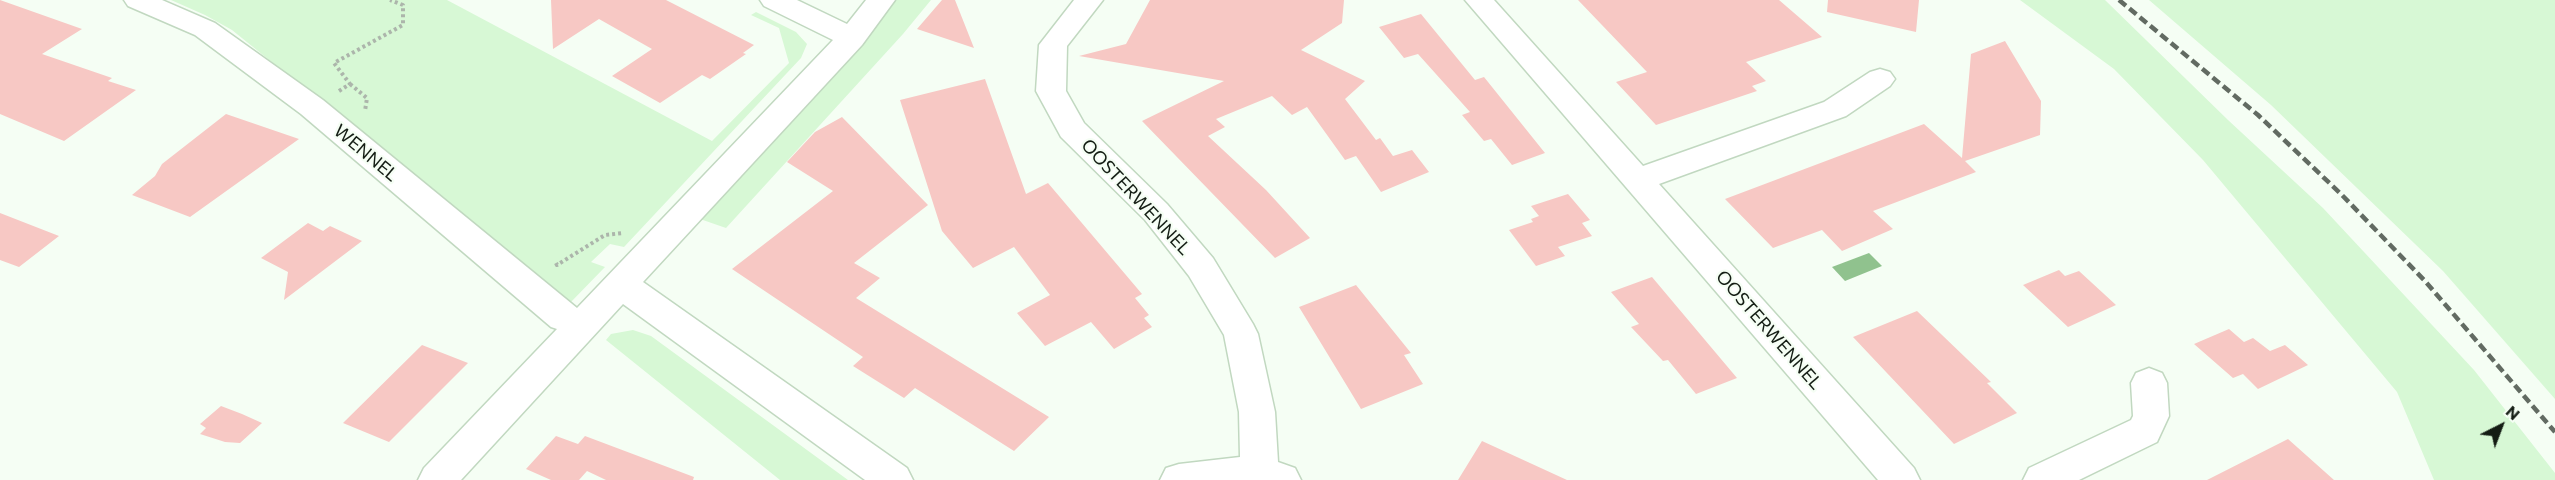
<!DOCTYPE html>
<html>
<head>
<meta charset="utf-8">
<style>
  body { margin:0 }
  #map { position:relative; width:2555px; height:480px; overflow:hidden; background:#f5fef4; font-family:Commissioner,sans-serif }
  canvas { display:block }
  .north { position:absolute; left:2471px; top:396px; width:60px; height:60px; -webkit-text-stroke:4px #f5fef4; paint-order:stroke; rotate:42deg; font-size:16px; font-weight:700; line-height:24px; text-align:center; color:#141d14 }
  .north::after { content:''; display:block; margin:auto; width:21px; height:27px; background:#141d14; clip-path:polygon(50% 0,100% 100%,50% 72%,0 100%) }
</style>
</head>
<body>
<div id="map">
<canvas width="2555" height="480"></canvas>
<div class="north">N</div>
</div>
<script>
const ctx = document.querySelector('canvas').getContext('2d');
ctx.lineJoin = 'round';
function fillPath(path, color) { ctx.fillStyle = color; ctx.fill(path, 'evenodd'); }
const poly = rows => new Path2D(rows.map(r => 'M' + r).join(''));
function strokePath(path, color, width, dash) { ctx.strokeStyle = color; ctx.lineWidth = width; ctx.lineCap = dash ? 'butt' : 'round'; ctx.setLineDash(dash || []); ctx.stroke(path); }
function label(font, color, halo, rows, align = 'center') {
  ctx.font = font + ' Commissioner,sans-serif'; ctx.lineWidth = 4.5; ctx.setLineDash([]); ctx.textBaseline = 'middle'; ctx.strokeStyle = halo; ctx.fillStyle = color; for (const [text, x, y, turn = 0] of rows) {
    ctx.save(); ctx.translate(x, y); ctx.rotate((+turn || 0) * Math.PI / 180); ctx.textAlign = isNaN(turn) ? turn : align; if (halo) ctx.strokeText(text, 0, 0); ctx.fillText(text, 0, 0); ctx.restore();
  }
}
fillPath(poly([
  [171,0,447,0,712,141,789,63,779,28,751,15,756,12,796,32,807,44,801,58,624,247,610,244,591,262,605,267,570,303,232,30,205,15],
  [892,0,931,0,903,34,726,228,700,219],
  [2020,0,2105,0,2228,120,2323,208,2474,370,2555,473,2555,480,2434,480,2397,392,2203,160,2114,69],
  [2149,0,2555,0,2555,399,2443,271,2271,105],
  [633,330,651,336,848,480,780,480,606,340,611,334]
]), '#d7f8d5');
fillPath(poly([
  [1869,253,1882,266,1845,281,1832,267]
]), '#90c28e');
fillPath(poly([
  [0,0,82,29,42,54,112,78,108,81,136,90,64,141,0,114],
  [551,0,666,0,754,45,743,53,746,54,710,79,702,75,660,103,612,76,652,49,599,19,553,49],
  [942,0,955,0,974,48,917,29],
  [1150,0,1344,0,1342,23,1301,50,1365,81,1345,99,1376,140,1380,138,1393,156,1412,150,1429,172,1381,192,1356,156,1345,160,1307,107,1292,115,1272,96,1216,119,1225,127,1208,136,1266,190,1310,238,1275,258,1142,121,1224,81,1079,56,1126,44],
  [1578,0,1779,0,1822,37,1746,62,1766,81,1752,86,1757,91,1656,125,1616,82,1647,72],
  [1828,0,1919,0,1916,32,1827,12],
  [1421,14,1475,80,1484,77,1545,153,1512,165,1491,139,1484,141,1462,115,1470,112,1418,54,1404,58,1379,27],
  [2005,41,2041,101,2040,135,1965,161,1976,172,1873,211,1893,229,1842,251,1822,230,1773,248,1725,199,1924,124,1962,158,1971,54],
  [985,79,1026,194,1048,183,1142,294,1135,298,1149,315,1144,318,1152,327,1114,349,1091,322,1045,346,1017,313,1050,295,1014,247,973,268,942,231,900,100],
  [226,114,299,139,190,217,132,195,155,176,162,164],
  [842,117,928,205,854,263,880,278,856,298,1049,417,1014,451,915,388,904,398,853,366,863,357,732,269,833,191,787,162,815,132],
  [1568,194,1590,220,1582,223,1592,236,1558,247,1565,256,1536,266,1509,230,1533,222,1531,219,1539,216,1531,206],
  [0,213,59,236,19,267,0,260],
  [308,223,323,231,330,226,362,241,284,300,288,272,261,258],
  [2059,270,2065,276,2079,271,2116,305,2068,327,2023,285],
  [1652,277,1705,340,1737,378,1696,394,1668,360,1663,361,1631,327,1639,324,1611,292],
  [1356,285,1411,353,1404,355,1423,384,1361,409,1299,307],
  [1917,311,1991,382,1987,383,2017,413,1954,444,1853,337],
  [2229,329,2244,342,2253,338,2270,351,2285,345,2308,365,2258,389,2243,374,2233,378,2194,344],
  [422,345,468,363,389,442,343,423],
  [221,406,242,414,262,423,240,443,225,442,200,434,206,428,200,424],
  [556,436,578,444,585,436,694,477,693,480,606,480,587,471,579,480,551,480,526,469],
  [2288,439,2334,480,2207,480],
  [1482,441,1567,480,1458,480]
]), '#f7c8c4');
const minor = poly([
  [124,0,162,0,215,23,323,100,577,308,833,40,764,6,760,0,797,0,847,24,866,0,895,0,862,45,643,282,907,468,913,480,865,480,623,304,461,480,418,480,424,468,557,329,551,327,301,114,195,35,128,6,124,0],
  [1074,0,1103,0,1067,46,1066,91,1084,123,1167,204,1213,258,1253,324,1258,334,1275,412,1278,462,1295,468,1301,480,1160,480,1166,468,1179,464,1240,457,1239,412,1224,335,1189,276,1145,220,1061,137,1036,91,1039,45,1074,0],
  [1465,0,1494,0,1643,166,1824,102,1870,72,1880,69,1890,72,1895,79,1890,86,1846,116,1659,184,1914,468,1920,480,1878,480,1465,0],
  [2149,368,2162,373,2167,383,2169,416,2157,442,2079,480,2023,480,2029,468,2131,420,2133,416,2131,383,2136,373,2149,368]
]);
strokePath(minor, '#c1d8c0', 3);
strokePath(poly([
  [350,84,367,98,365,111],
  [339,91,350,84,334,63,403,25,403,5,390,0],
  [556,263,557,265,605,235,623,233]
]), '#acb5ab', 4, [3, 3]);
fillPath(minor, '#fff');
strokePath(poly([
  [2119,0,2258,115,2341,194,2425,281,2555,432]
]), '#626b62', 4.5, [9, 4.5]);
label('18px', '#141d14', '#f5fef4', [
  ["WENNEL",366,153,40],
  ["OOSTERWENNEL",1136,197,47],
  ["OOSTERWENNEL",1769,330,49]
]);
</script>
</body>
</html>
